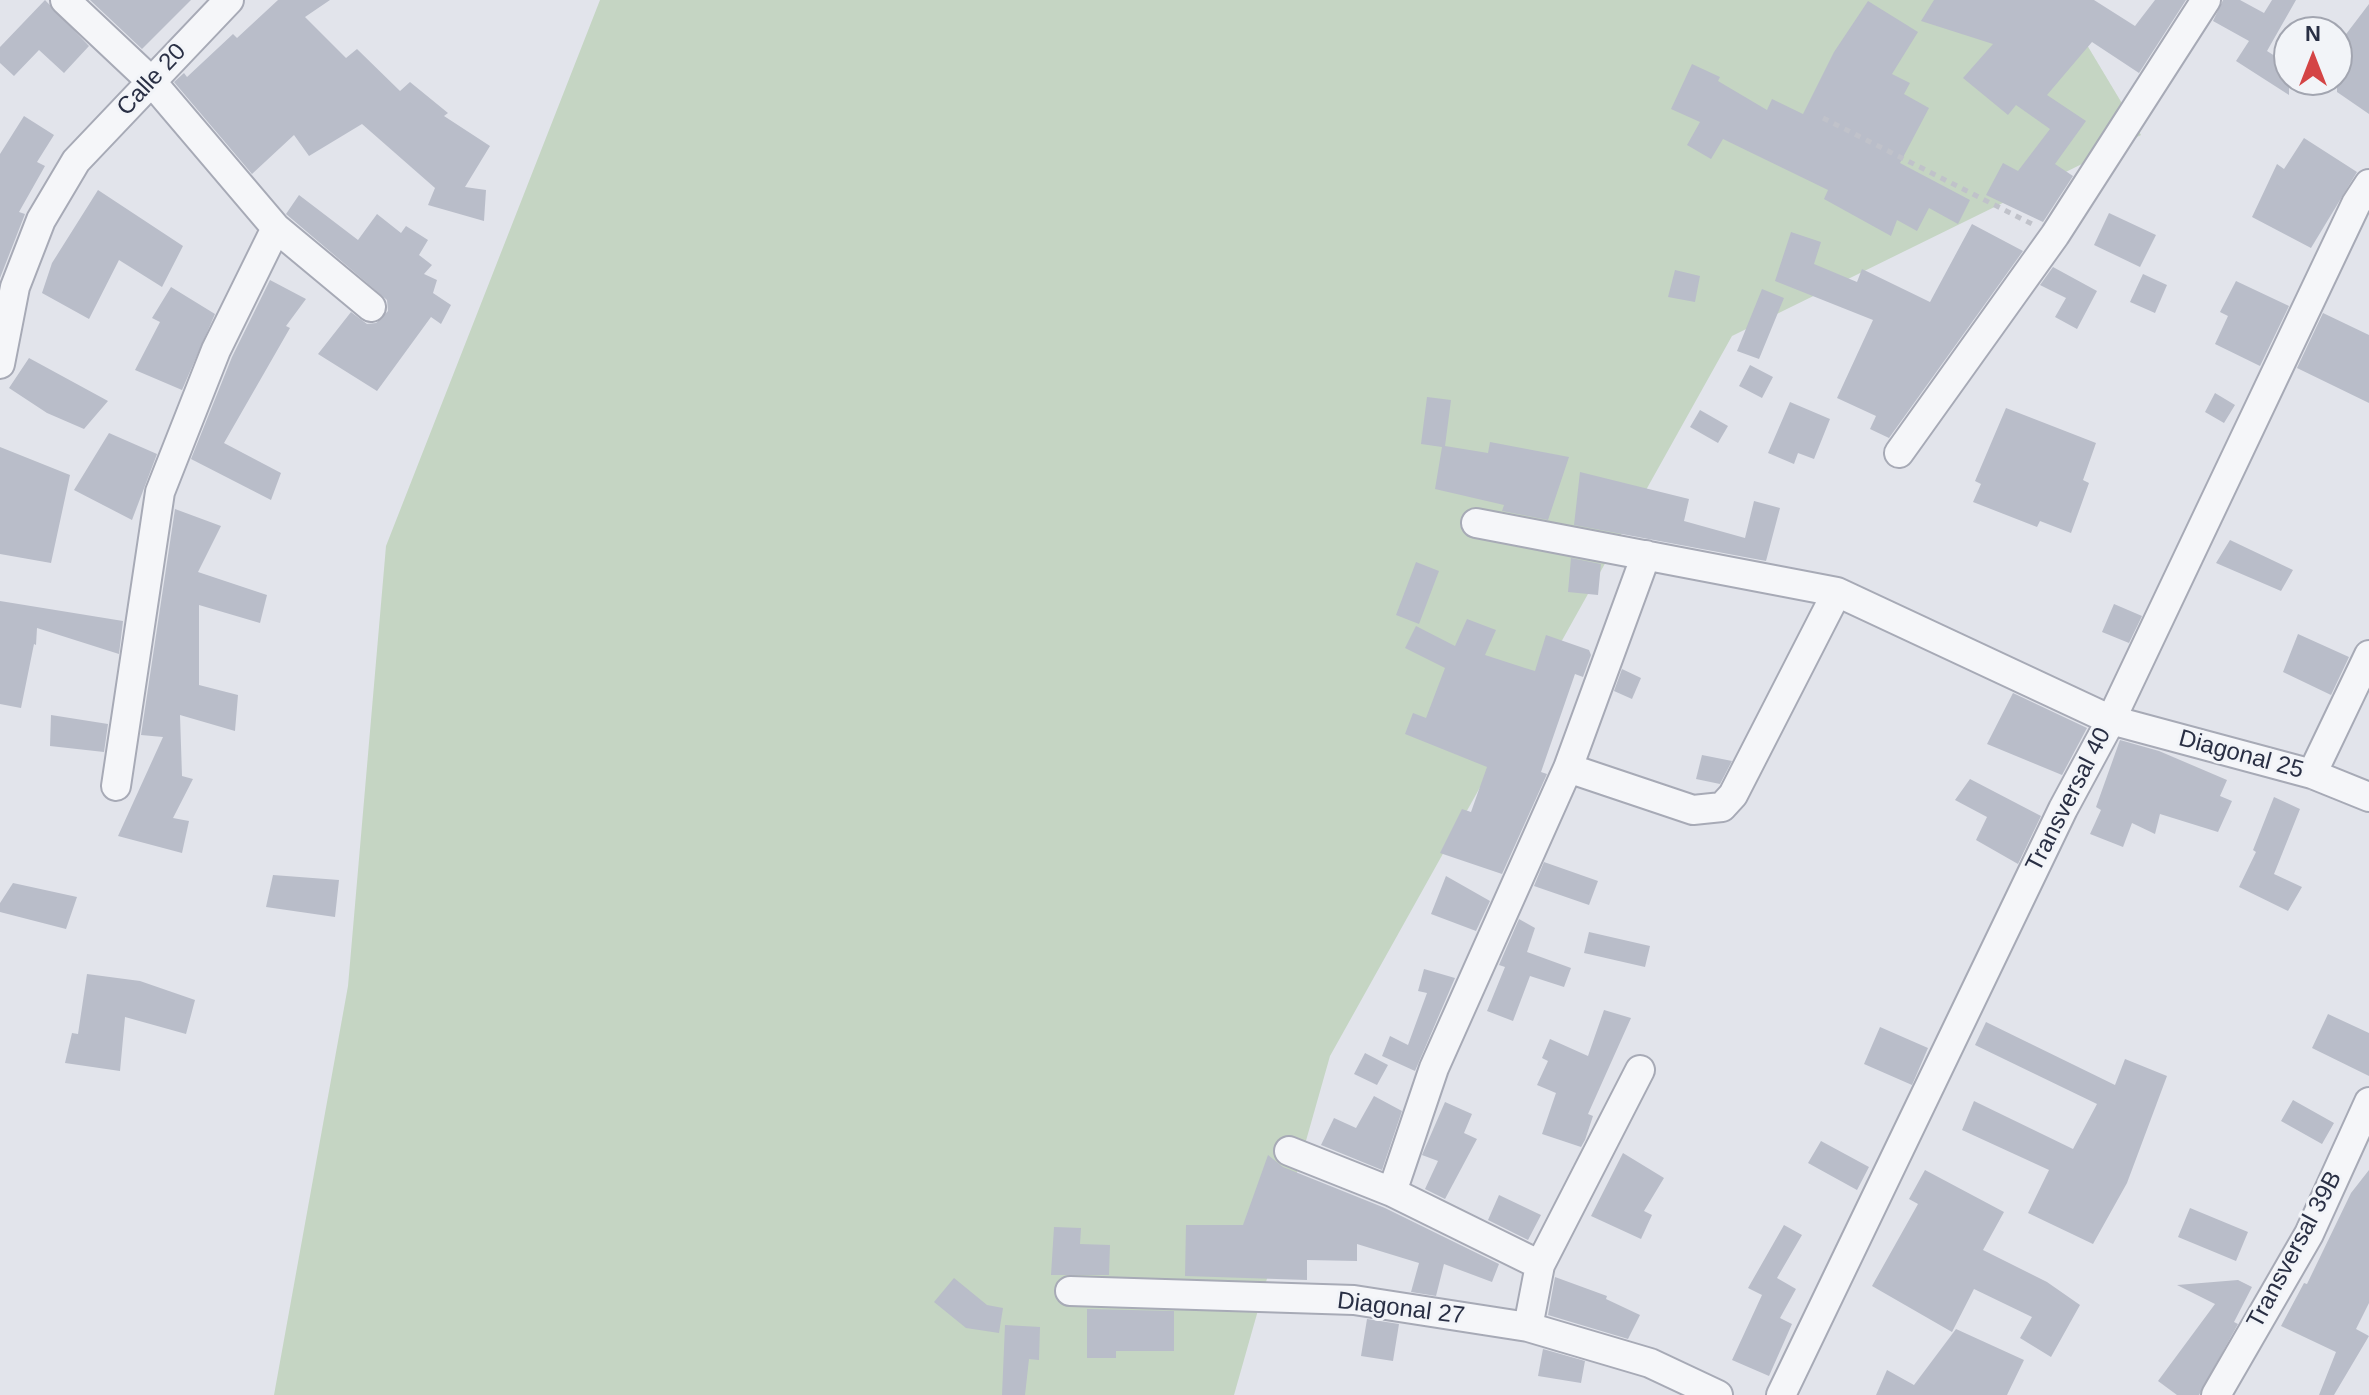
<!DOCTYPE html>
<html>
<head>
<meta charset="utf-8">
<style>
  body { margin:0 }
  #map { position:relative; width:2369px; height:1395px; overflow:hidden; background:#e2e4eb; font-family:Arial,sans-serif }
  canvas { display:block }
  .north { position:absolute; left:2273px; top:16px; width:80px; height:80px; box-sizing:border-box; background:#f2f4f8; border:2px solid #a2a5b0; border-radius:50%; rotate:0deg; font-size:22px; font-weight:700; line-height:32px; text-align:center; color:#292f44 }
  .north::after { content:''; display:block; margin:auto; width:28px; height:36px; background:#d44445; clip-path:polygon(50% 0,100% 100%,50% 72%,0 100%) }
</style>
</head>
<body>
<div id="map">
<canvas width="2369" height="1395"></canvas>
<div class="north">N</div>
</div>
<script>
const ctx = document.querySelector('canvas').getContext('2d');
ctx.lineJoin = 'round';
function fillPath(path, color) { ctx.fillStyle = color; ctx.fill(path, 'evenodd'); }
const poly = rows => new Path2D(rows.map(r => 'M' + r).join(''));
function strokePath(path, color, width, dash) { ctx.strokeStyle = color; ctx.lineWidth = width; ctx.lineCap = dash ? 'butt' : 'round'; ctx.setLineDash(dash || []); ctx.stroke(path); }
function label(font, color, halo, rows, align = 'center') {
  ctx.font = font + ' Arial,sans-serif'; ctx.lineWidth = 6; ctx.setLineDash([]); ctx.textBaseline = 'middle'; ctx.strokeStyle = halo; ctx.fillStyle = color; for (const [text, x, y, turn = 0] of rows) {
    ctx.save(); ctx.translate(x, y); ctx.rotate((+turn || 0) * Math.PI / 180); ctx.textAlign = isNaN(turn) ? turn : align; if (halo) ctx.strokeText(text, 0, 0); ctx.fillText(text, 0, 0); ctx.restore();
  }
}
fillPath(poly([
  [600,0,2047,0,2078,30,2141,135,1732,336,1330,1056,1234,1395,274,1395,348,986,386,546]
]), '#c5d5c3');
fillPath(poly([
  [45,0,89,46,64,73,39,50,14,76,0,63,0,47],
  [90,0,191,0,142,49],
  [278,0,330,0,305,17,346,58,357,49,400,91,410,82,448,113,444,116,490,146,465,187,486,190,484,221,428,205,435,188,362,124,309,156,294,135,252,174,174,82,184,73,187,77,233,34,237,38],
  [1934,0,2094,0,2135,26,2155,0,2186,0,2139,73,2092,42,2047,95,2086,121,2055,164,2073,176,2043,222,1986,195,2003,163,2018,171,2050,129,2016,105,2008,115,1963,78,1993,44,1921,21],
  [2223,0,2240,0,2264,13,2272,0,2296,0,2267,51,2289,65,2289,95,2236,61,2249,41,2213,21],
  [1868,1,1918,32,1892,74,1910,83,1904,94,1929,108,1900,163,1970,200,1958,224,1929,208,1917,231,1897,220,1891,236,1824,199,1828,190,1723,139,1711,159,1687,145,1700,122,1671,109,1692,64,1720,77,1718,81,1767,110,1772,99,1803,114,1834,52],
  [2369,4,2369,114,2337,92,2337,46],
  [24,116,54,135,37,162,45,166,19,212,25,214,0,278,0,154],
  [2304,138,2357,172,2311,248,2252,217,2277,164,2284,169],
  [98,190,183,246,162,287,119,260,89,319,42,293,52,263],
  [299,195,358,240,377,214,401,233,406,226,428,240,419,255,432,265,424,274,437,280,433,293,451,305,441,324,431,317,377,391,318,354,351,312,367,324,376,323,388,311,387,300,286,214],
  [2109,213,2156,235,2140,267,2094,245],
  [1972,224,2023,251,1889,438,1870,429,1876,416,1837,398,1873,320,1775,281,1791,232,1821,242,1814,264,1857,282,1862,269,1930,302],
  [2053,267,2097,291,2077,329,2055,317,2066,298,2040,285],
  [1675,270,1700,276,1695,302,1668,297],
  [2143,274,2167,285,2155,313,2130,302],
  [270,280,306,299,286,326,290,328,224,443,281,473,271,500,191,459,232,357],
  [2236,281,2289,306,2260,366,2215,344,2228,316,2220,312],
  [171,287,215,314,182,390,135,370,160,322,152,318],
  [1762,289,1784,298,1759,359,1737,351],
  [2323,313,2369,335,2369,403,2297,368],
  [29,358,108,401,84,429,47,413,9,388],
  [1750,365,1773,377,1762,398,1739,386],
  [2215,393,2235,405,2224,423,2205,412],
  [1427,397,1451,400,1445,446,1488,453,1490,442,1569,457,1548,520,1502,511,1504,505,1435,489,1442,447,1421,444],
  [1790,402,1830,419,1814,459,1798,453,1794,464,1768,453],
  [2006,408,2096,443,2083,480,2089,483,2071,533,2040,521,2037,527,1973,502,1981,484,1975,481],
  [1700,410,1728,426,1718,443,1690,427],
  [109,433,157,454,132,520,74,490],
  [0,447,70,475,51,563,0,554],
  [1580,472,1689,499,1684,521,1745,538,1754,501,1780,508,1766,561,1574,525],
  [175,509,221,526,198,572,267,595,260,623,199,605,199,685,238,695,235,731,180,715,182,776,193,779,173,818,189,821,182,853,118,836,163,737,141,735],
  [2230,540,2293,570,2281,591,2216,563],
  [1571,558,1601,564,1598,595,1568,592],
  [1416,562,1439,571,1419,624,1396,615],
  [0,601,123,621,119,654,37,628,36,645,34,644,21,708,0,704],
  [2114,604,2142,616,2129,643,2102,632],
  [1467,619,1496,630,1485,655,1525,668,1535,671,1546,635,1589,650,1591,655,1583,677,1575,674,1541,772,1547,774,1502,874,1440,853,1462,809,1471,812,1487,767,1405,734,1413,713,1426,718,1445,668,1405,648,1416,626,1455,646],
  [2298,634,2349,657,2331,695,2283,672],
  [1622,669,1641,678,1632,699,1614,691],
  [2013,693,2087,728,2062,775,1987,744],
  [51,715,108,724,104,752,50,746],
  [2120,740,2159,751,2227,780,2220,796,2232,801,2218,832,2160,814,2155,834,2132,823,2123,847,2090,834,2101,810,2096,807],
  [1702,755,1732,761,1720,784,1696,779],
  [1970,779,2041,816,2018,864,1976,840,1987,817,1955,800],
  [2274,797,2300,809,2274,874,2302,887,2288,911,2239,887,2256,852,2253,850],
  [1544,862,1598,881,1589,905,1534,886],
  [273,875,339,880,335,917,266,907],
  [1446,876,1490,901,1476,931,1431,914],
  [13,883,77,897,66,929,0,912,0,903],
  [1519,919,1535,928,1527,952,1571,968,1564,987,1530,976,1513,1021,1487,1011,1505,967,1499,965],
  [1589,932,1650,946,1645,967,1584,953],
  [1424,969,1455,978,1415,1071,1382,1056,1390,1036,1408,1045,1427,993,1418,991],
  [87,974,140,981,195,1000,186,1034,125,1017,120,1071,65,1063,72,1033,78,1034],
  [1604,1010,1631,1018,1588,1114,1593,1116,1585,1140,1581,1147,1542,1134,1556,1093,1537,1085,1548,1061,1542,1058,1550,1039,1588,1056],
  [2328,1014,2369,1033,2369,1076,2312,1048],
  [1986,1022,2115,1085,2125,1059,2167,1076,2127,1183,2093,1244,2028,1213,2049,1170,1962,1130,1974,1101,2073,1149,2097,1104,1975,1045],
  [1880,1027,1928,1048,1912,1085,1864,1064],
  [1365,1053,1388,1065,1377,1085,1354,1074],
  [1374,1096,1402,1111,1382,1170,1321,1145,1334,1118,1356,1128],
  [2293,1100,2334,1123,2322,1144,2281,1121],
  [1445,1102,1472,1114,1464,1133,1477,1139,1445,1199,1425,1189,1438,1161,1422,1155],
  [1821,1141,1869,1167,1857,1190,1808,1163],
  [1623,1153,1664,1178,1644,1211,1652,1215,1641,1239,1591,1216],
  [1268,1155,1283,1167,1385,1208,1499,1264,1492,1282,1444,1264,1436,1296,1411,1292,1419,1263,1357,1244,1357,1261,1307,1260,1307,1280,1185,1276,1186,1225,1243,1225],
  [1925,1170,2004,1212,1983,1250,2047,1282,2080,1305,2051,1357,2020,1338,2032,1317,1974,1289,1952,1332,1872,1286,1918,1204,1909,1199],
  [2369,1170,2369,1303,2356,1329,2369,1336,2334,1395,2319,1395,2336,1352,2281,1326,2304,1283,2307,1284,2351,1193],
  [1499,1195,1541,1215,1528,1240,1488,1220],
  [2190,1208,2248,1232,2236,1261,2178,1237],
  [1784,1225,1802,1235,1777,1278,1796,1289,1780,1318,1792,1324,1769,1376,1732,1360,1762,1295,1748,1288],
  [1054,1227,1081,1228,1080,1244,1110,1245,1109,1275,1051,1275],
  [1555,1277,1607,1296,1606,1299,1640,1315,1628,1339,1548,1315],
  [954,1278,987,1305,1003,1308,999,1333,966,1328,934,1302],
  [2238,1280,2252,1287,2234,1322,2238,1324,2199,1395,2177,1395,2158,1381,2215,1304,2177,1285],
  [1087,1309,1174,1311,1174,1351,1116,1351,1116,1358,1087,1358],
  [1367,1319,1399,1324,1393,1361,1361,1356],
  [1005,1325,1040,1327,1039,1360,1029,1359,1025,1395,1002,1395],
  [1956,1329,2024,1360,2007,1395,1876,1395,1887,1370,1914,1385],
  [1543,1349,1585,1361,1581,1383,1538,1376]
]), '#b9bdc9');
const minor = poly([
  [65,0,151,81,276,228,216,350,160,492,116,786],
  [276,228,371,307],
  [0,364,15,287,41,220,76,161,229,0],
  [1899,453,2055,235,2206,0],
  [1476,523,1837,592,2111,720,2312,774,2369,797],
  [1568,768,1693,810,1722,807,1733,795,1837,592],
  [2312,774,2369,655],
  [1289,1151,1392,1192,1540,1265],
  [1392,1192,1434,1068,1568,768,1646,555],
  [1070,1291,1354,1300,1528,1327,1650,1363,1718,1395],
  [1528,1327,1540,1265,1640,1070],
  [1781,1395,2063,809,2111,720,2356,204,2369,184],
  [2216,1395,2309,1234,2369,1102]
]);
strokePath(minor, '#a7aab6', 32);
strokePath(poly([
  [1823,118,2032,224]
]), '#c0c2ca', 5, [6, 6]);
strokePath(minor, '#f5f6f9', 28);
label('24px', '#292f44', '#f2f4f8', [
  ["Calle 20",152,80,-47],
  ["Diagonal 25",2241,755,15],
  ["Transversal 40",2069,800,-63],
  ["Transversal 39B",2295,1250,-62],
  ["Diagonal 27",1401,1309,7]
]);
</script>
</body>
</html>
